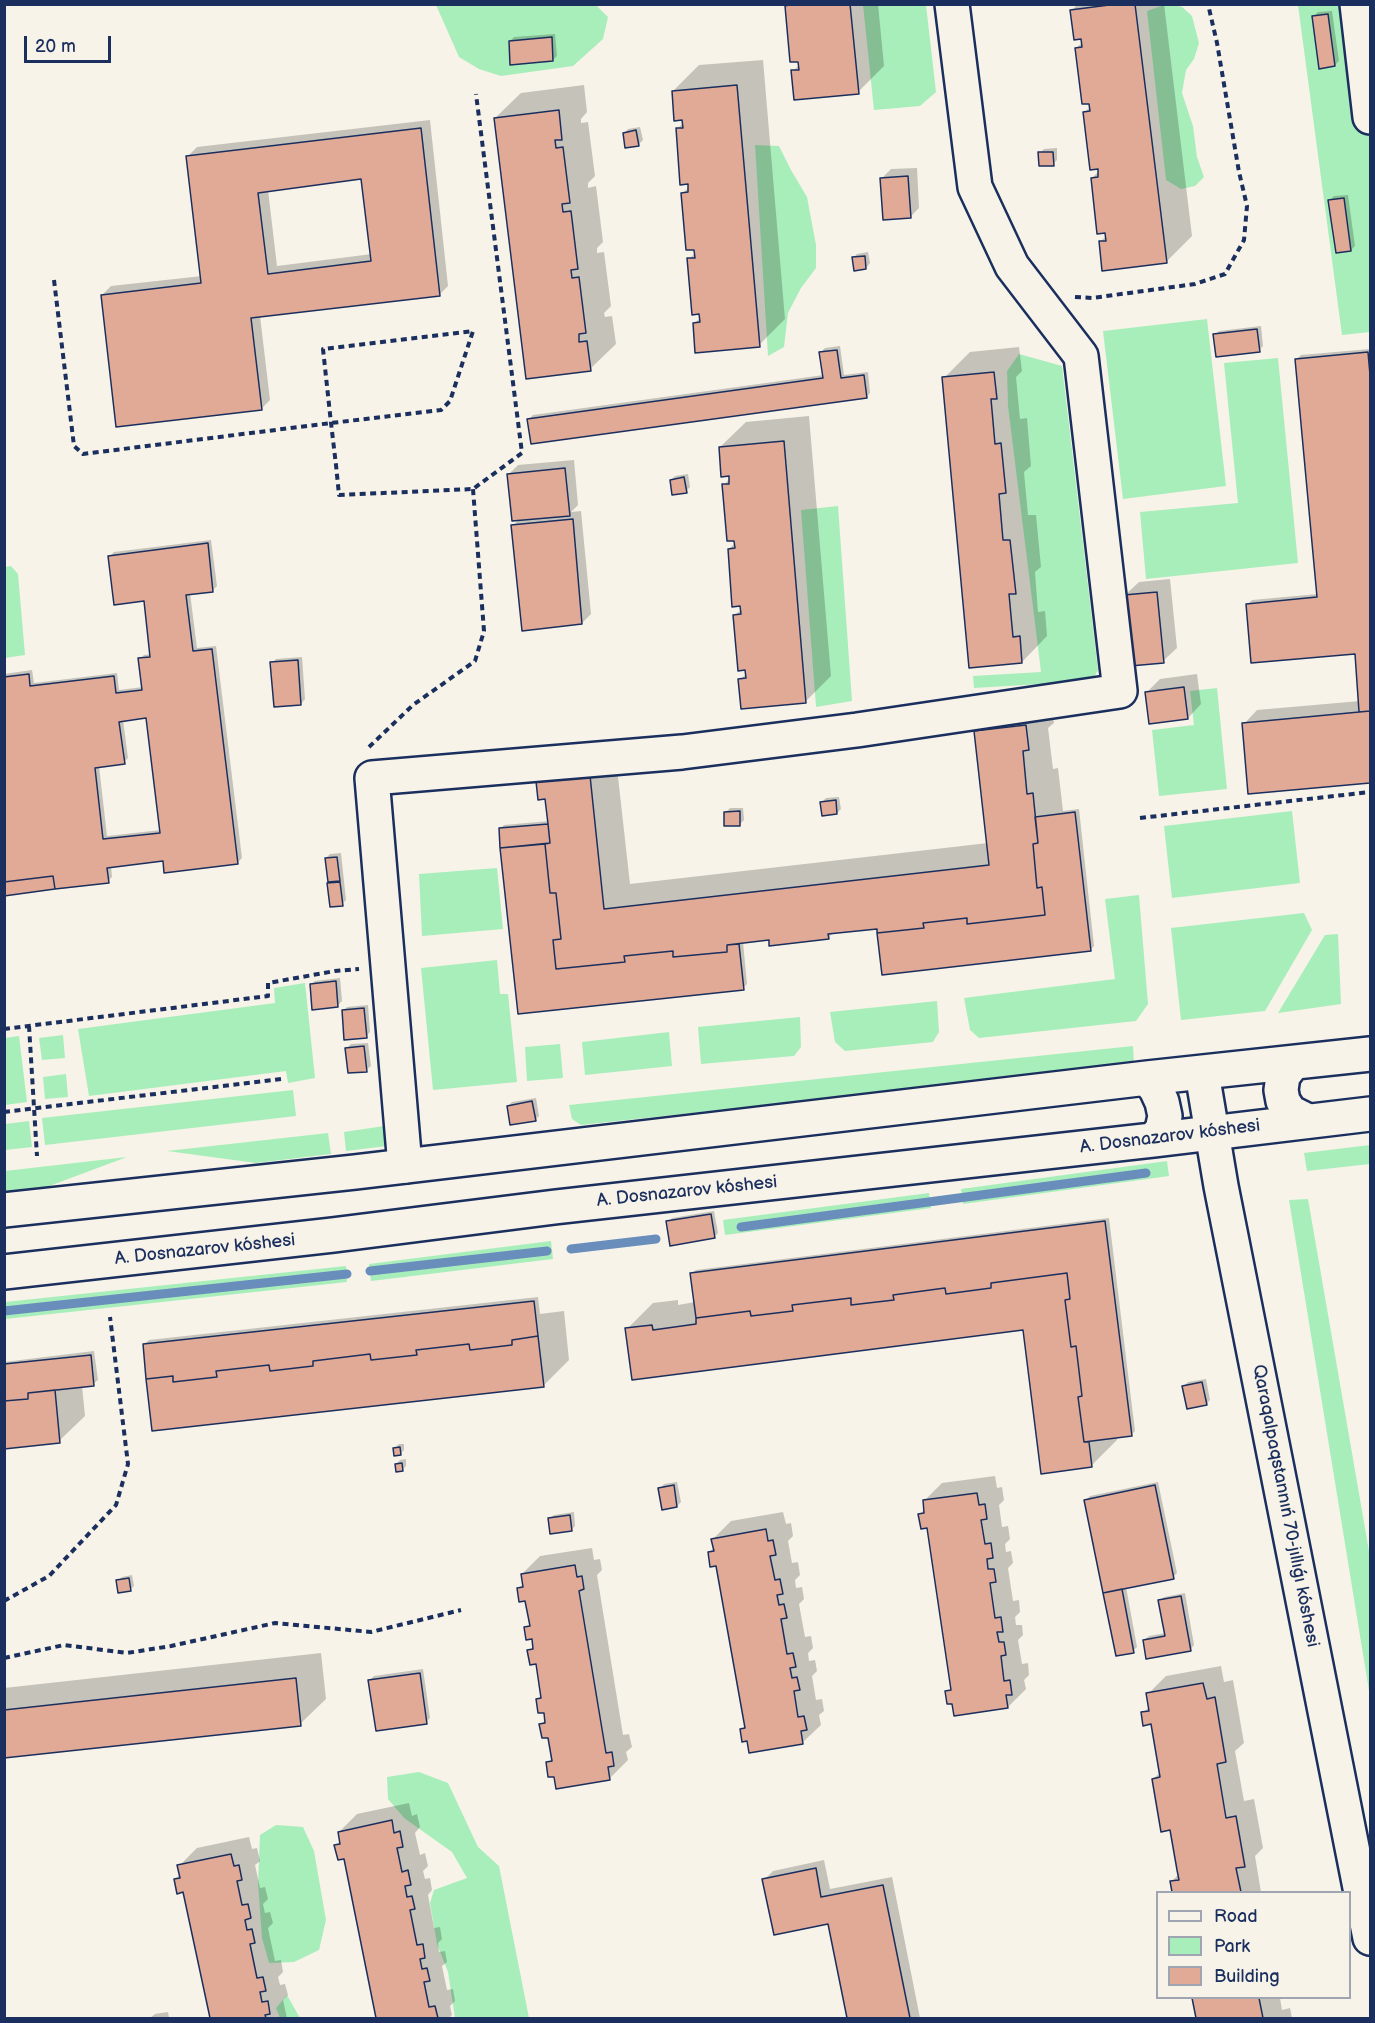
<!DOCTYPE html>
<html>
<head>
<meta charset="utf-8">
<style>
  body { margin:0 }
  #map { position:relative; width:1375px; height:2023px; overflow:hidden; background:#f7f3e8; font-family:"Balsamiq Sans",sans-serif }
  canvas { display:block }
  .frame { position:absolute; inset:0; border:6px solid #1b2f5e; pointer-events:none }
  .legend { position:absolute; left:1156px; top:1891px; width:195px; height:108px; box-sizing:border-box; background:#f7f3e8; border:2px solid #9fa5b1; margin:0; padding:8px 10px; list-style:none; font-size:18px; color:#1b2f5e }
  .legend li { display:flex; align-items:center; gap:12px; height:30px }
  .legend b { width:30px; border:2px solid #9fa5b1 }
  .scale { position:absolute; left:24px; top:36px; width:87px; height:27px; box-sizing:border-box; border:3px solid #1b2f5e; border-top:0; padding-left:8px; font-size:18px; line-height:21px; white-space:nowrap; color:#1b2f5e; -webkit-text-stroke:4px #f7f3e8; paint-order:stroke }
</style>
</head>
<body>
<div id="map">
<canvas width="1375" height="2023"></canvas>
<div class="frame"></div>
<ul class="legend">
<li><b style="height:8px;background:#f7f3e8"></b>Road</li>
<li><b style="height:16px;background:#a8eeba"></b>Park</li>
<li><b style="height:16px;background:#e1aa97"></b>Building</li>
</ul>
<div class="scale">20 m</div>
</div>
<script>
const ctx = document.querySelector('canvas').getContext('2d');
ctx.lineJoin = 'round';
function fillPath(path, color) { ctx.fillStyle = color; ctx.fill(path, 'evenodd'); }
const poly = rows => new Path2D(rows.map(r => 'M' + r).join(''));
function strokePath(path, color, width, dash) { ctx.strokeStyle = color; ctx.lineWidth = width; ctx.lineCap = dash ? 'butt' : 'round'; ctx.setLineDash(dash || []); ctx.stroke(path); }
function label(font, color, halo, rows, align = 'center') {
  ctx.font = font + ' "Balsamiq Sans",sans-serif'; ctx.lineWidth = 4.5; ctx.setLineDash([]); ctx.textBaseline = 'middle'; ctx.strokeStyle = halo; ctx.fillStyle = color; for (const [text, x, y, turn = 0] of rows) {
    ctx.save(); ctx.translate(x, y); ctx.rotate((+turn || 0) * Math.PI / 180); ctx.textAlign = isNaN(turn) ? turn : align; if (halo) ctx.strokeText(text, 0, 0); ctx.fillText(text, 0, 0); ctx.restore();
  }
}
fillPath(poly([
  [436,5,596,5,608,17,603,39,573,66,501,76,479,69,459,57],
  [863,5,926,5,936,92,920,106,874,110],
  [1164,5,1175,5,1182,7,1192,16,1199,43,1194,59,1186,70,1182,93,1193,126,1197,157,1204,177,1195,186,1181,189,1166,180,1147,11],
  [1298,5,1370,5,1370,332,1342,335],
  [755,145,779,146,791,170,807,197,816,245,816,268,801,288,788,313,784,347,768,356],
  [1207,319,1226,486,1123,499,1103,331],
  [1019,354,1062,366,1098,670,1092,681,974,688,973,676,1041,672,1008,406,1007,371],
  [1278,358,1298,563,1146,579,1140,512,1238,503,1224,363],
  [838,506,852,701,816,707,801,510],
  [11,566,18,574,25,655,5,658,5,567],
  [1217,688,1227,789,1159,796,1152,730,1194,725,1190,691],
  [1292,811,1300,883,1172,898,1164,826],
  [497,868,503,929,422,936,419,874],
  [1139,895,1148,1004,1136,1021,979,1038,970,1030,964,998,1115,979,1105,899],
  [1304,913,1312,930,1265,1011,1181,1020,1171,928],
  [1338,934,1341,1004,1278,1013,1325,935],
  [497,960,500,994,508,994,517,1082,433,1090,421,968],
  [305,983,315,1078,288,1083,286,1071,89,1096,78,1029,275,1003,274,988],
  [937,1001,939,1032,933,1042,845,1051,835,1042,830,1012],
  [800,1017,801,1047,794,1056,701,1064,698,1027],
  [669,1032,672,1066,585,1075,582,1042],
  [63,1035,65,1058,42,1060,39,1038],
  [19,1036,27,1102,5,1105,5,1038],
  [560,1044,563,1078,527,1081,525,1047],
  [1133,1046,1134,1065,581,1125,572,1119,569,1105],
  [66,1074,68,1097,45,1099,43,1077],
  [293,1090,296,1116,45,1145,42,1118],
  [29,1121,32,1147,5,1150,5,1124],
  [384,1126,387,1146,346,1151,344,1132],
  [328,1133,331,1154,256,1163,167,1151],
  [1370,1145,1370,1164,1307,1171,1304,1153],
  [127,1157,44,1188,5,1192,5,1171],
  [1167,1161,1169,1176,963,1204,961,1189],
  [929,1193,931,1208,725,1235,723,1220],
  [1308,1199,1370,1557,1370,1697,1289,1200],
  [551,1241,553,1259,371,1281,369,1264],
  [346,1266,347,1282,5,1319,5,1302],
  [419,1772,448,1783,478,1847,499,1866,529,2018,455,2018,448,1972,437,1944,430,1903,434,1890,467,1878,452,1852,404,1818,388,1799,387,1777],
  [276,1825,303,1827,314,1851,326,1920,319,1950,294,1962,269,1963,262,1938,258,1884,260,1835],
  [287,1995,300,2018,280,2018,276,2008]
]), '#a8eeba');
fillPath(poly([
  [789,4,878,4,884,66,858,92,793,71,800,64,787,7],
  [1078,4,1164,4,1192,236,1166,262,1100,242,1107,235,1092,178,1099,171,1084,113,1091,106,1076,48,1083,42,1071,11],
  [1332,11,1339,61,1335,65,1314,16,1318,12],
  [555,34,557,56,553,60,510,41,514,37],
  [763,60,785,319,759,345,695,323,701,317,689,259,696,252,683,193,689,187,677,129,684,122,673,91,699,65],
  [584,85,587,112,581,119,581,123,588,122,595,176,588,183,588,188,596,186,603,242,597,248,597,253,604,252,611,306,604,313,605,317,612,316,616,344,590,369,527,377,495,118,521,93],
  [430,120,448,286,439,295,260,316,270,400,261,409,102,295,111,286,202,276,188,156,197,147],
  [362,178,372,254,277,266,268,190],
  [640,127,643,140,639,144,624,134,628,129],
  [1057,148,1057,160,1053,164,1040,153,1044,149],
  [917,168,919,208,910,217,882,178,891,169],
  [1348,195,1355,246,1351,250,1330,200,1334,196],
  [868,252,870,263,866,268,853,258,857,254],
  [1261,326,1263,346,1259,350,1215,335,1219,331],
  [840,346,844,375,868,372,870,393,866,397,529,419,533,415,824,375,821,352,825,348],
  [1019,347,1022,371,1016,377,1020,419,1027,418,1031,466,1024,472,1028,515,1036,515,1041,567,1035,572,1038,612,1045,611,1047,636,1022,662,971,667,944,378,970,352],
  [1370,349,1370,782,1250,793,1244,724,1257,710,1360,701,1356,653,1248,604,1252,600,1318,594,1297,359,1301,355],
  [809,416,831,676,805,702,740,680,747,673,735,615,742,609,729,549,735,543,724,485,730,478,720,447,746,422],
  [574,460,578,505,571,512,581,511,591,614,582,623,513,526,519,519,509,474,518,465],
  [688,474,690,487,686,491,671,480,675,476],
  [211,540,217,586,213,590,190,593,197,648,216,646,242,858,238,862,165,859,111,866,112,877,108,881,4,894,4,674,32,670,34,683,117,673,119,690,143,687,140,659,144,655,152,654,145,600,110,556,114,552],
  [147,716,161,830,107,836,99,766,124,762,128,758,123,720],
  [1170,579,1177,648,1163,661,1125,595,1139,582],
  [302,657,305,699,301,704,272,663,276,659],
  [1197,674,1201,704,1188,718,1146,693,1160,679],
  [1051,700,1054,723,1048,728,1053,769,1058,768,1063,811,1079,809,1094,946,1090,950,878,927,834,932,828,938,770,938,743,942,747,984,743,988,519,1013,500,829,504,825,549,821,562,747,614,741,630,884,988,843,975,731,1001,706],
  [839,797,841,809,837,813,822,802,826,798],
  [730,808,743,808,744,820,740,824,726,812],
  [341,853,346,900,342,904,331,906,326,858,330,854],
  [340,978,342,1001,338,1005,311,985,315,981],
  [368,1005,370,1032,366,1036,343,1011,347,1007],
  [368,1043,371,1066,366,1070,347,1048,351,1044],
  [536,1098,539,1116,535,1120,508,1106,512,1102],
  [714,1211,718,1233,714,1237,668,1222,672,1218],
  [1109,1218,1135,1431,1131,1435,1117,1437,1117,1440,1091,1466,1024,1328,633,1379,627,1329,653,1303,678,1300,678,1305,695,1302,691,1274,696,1270],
  [538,1297,540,1314,564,1311,569,1360,543,1386,145,1344,149,1340],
  [94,1351,98,1380,93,1384,82,1386,85,1416,59,1441,4,1447,4,1362],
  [1206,1379,1210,1400,1206,1404,1184,1386,1188,1382],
  [399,1444,404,1444,404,1450,400,1454,395,1448],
  [406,1459,406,1466,402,1470,396,1464,400,1460],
  [995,1476,997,1488,1002,1487,1004,1500,999,1505,1002,1527,1008,1526,1010,1539,1005,1544,1006,1552,1011,1551,1013,1563,1008,1568,1013,1601,1019,1600,1020,1612,1015,1617,1016,1625,1022,1625,1023,1635,1018,1640,1022,1664,1028,1663,1029,1675,1024,1680,1026,1689,1008,1707,954,1702,947,1692,952,1687,928,1526,920,1514,925,1509,924,1501,942,1483],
  [677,1482,681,1502,677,1506,660,1489,664,1484],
  [1158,1482,1177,1573,1173,1577,1126,1587,1137,1647,1133,1651,1086,1500,1090,1496],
  [574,1512,575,1526,571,1530,549,1519,554,1515],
  [783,1512,786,1524,791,1523,793,1536,788,1541,792,1563,798,1562,800,1575,795,1580,796,1588,802,1587,804,1599,799,1604,805,1637,811,1636,813,1648,808,1653,809,1661,815,1660,817,1671,812,1676,816,1700,822,1699,824,1711,819,1715,821,1725,803,1742,748,1739,741,1730,746,1725,717,1564,709,1553,714,1547,713,1539,731,1521],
  [592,1548,594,1560,600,1559,602,1570,597,1575,623,1735,629,1734,632,1747,626,1752,628,1760,610,1778,556,1775,548,1763,553,1758,549,1736,541,1724,546,1719,545,1711,537,1700,542,1695,537,1662,529,1651,534,1646,533,1638,526,1628,531,1623,527,1599,519,1588,524,1583,522,1574,540,1556],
  [132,1575,134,1586,130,1590,118,1581,122,1577],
  [1185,1593,1194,1645,1190,1650,1144,1640,1149,1636,1166,1633,1160,1601,1164,1597],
  [321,1653,326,1699,300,1724,4,1757,4,1688],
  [1221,1666,1224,1682,1233,1680,1244,1743,1235,1751,1244,1801,1254,1799,1263,1848,1255,1856,1261,1892,1173,1892,1171,1882,1179,1874,1171,1828,1153,1779,1161,1772,1152,1723,1143,1713,1150,1706,1148,1694,1166,1676],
  [423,1669,430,1718,426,1722,370,1680,374,1676],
  [409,1803,412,1816,417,1814,420,1827,415,1833,420,1855,425,1853,428,1866,423,1871,425,1879,430,1878,432,1890,428,1895,434,1928,440,1927,442,1939,438,1943,439,1952,445,1951,447,1962,442,1966,447,1990,453,1989,455,2001,450,2006,452,2015,449,2018,375,2018,377,2016,345,1857,336,1845,341,1840,339,1832,357,1814],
  [249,1837,252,1849,257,1848,260,1861,255,1865,260,1888,265,1887,268,1899,263,1904,265,1913,270,1912,273,1923,268,1928,275,1961,281,1960,283,1972,278,1977,280,1985,285,1984,288,1995,283,2000,287,2018,211,2018,184,1891,175,1879,181,1874,179,1866,197,1848],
  [824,1860,830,1889,892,1877,920,2018,848,2018,829,1923,764,1880,773,1871],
  [1194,1998,1280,1998,1282,2010,1290,2008,1292,2018,1197,2018],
  [168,2012,169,2018,181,2018,150,2018,155,2014]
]), '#0003');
strokePath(poly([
  [741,1227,1146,1173],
  [571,1249,656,1239],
  [370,1271,547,1251],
  [4,1311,347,1274]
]), '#698ebb', 9);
const building = poly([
  [793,4,850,4,859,94,794,100,791,70,799,70,798,62,790,62,785,6,793,4],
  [1117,4,1135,4,1167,263,1102,271,1099,241,1106,241,1105,233,1097,234,1091,178,1098,177,1098,169,1090,170,1083,112,1090,111,1089,104,1082,104,1075,48,1082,47,1081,39,1074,40,1070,10,1117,4],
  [1328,14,1335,66,1319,69,1312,16,1328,14],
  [552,37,553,61,510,65,509,41,552,37],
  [737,85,760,347,695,353,693,323,700,322,699,314,692,315,687,258,695,258,694,250,686,250,681,193,688,192,688,184,680,185,676,128,683,128,682,120,674,121,672,91,737,85],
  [559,110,562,140,555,140,556,148,563,147,570,203,562,204,563,212,571,211,578,269,571,270,572,278,579,277,586,333,579,334,579,342,587,341,591,371,526,379,494,118,559,110],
  [421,128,440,296,251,318,262,410,116,427,101,295,201,283,186,156,421,128],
  [361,179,371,261,268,274,258,193,361,179],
  [636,130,639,146,625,148,623,133,636,130],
  [1038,152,1053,152,1054,166,1039,166,1038,152],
  [908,176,911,218,883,220,880,178,908,176],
  [1344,198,1351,251,1336,253,1328,200,1344,198],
  [865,256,866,269,854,271,852,257,865,256],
  [1257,329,1260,352,1216,357,1213,334,1257,329],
  [837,350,841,378,864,375,867,398,531,444,527,419,823,378,819,352,837,350],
  [1368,352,1370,375,1370,711,1359,712,1355,654,1251,663,1246,604,1317,597,1295,359,1368,352],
  [994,372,997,399,991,399,995,444,1001,443,1006,493,999,494,1003,540,1010,540,1016,594,1009,594,1013,637,1020,636,1022,663,969,668,942,377,994,372],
  [784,441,806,703,741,709,738,679,746,678,745,670,738,671,733,615,741,614,740,606,732,607,728,549,735,548,734,541,727,541,722,484,729,484,729,476,721,477,719,447,784,441],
  [565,468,570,516,512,521,507,474,565,468],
  [684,477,687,493,672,495,670,480,684,477],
  [573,519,582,624,522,631,511,525,573,519],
  [208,543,213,592,186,595,193,651,212,649,238,864,164,873,163,861,107,868,109,883,55,889,53,876,4,882,4,677,29,674,30,686,114,676,116,693,142,690,138,658,150,657,144,601,114,605,108,556,208,543],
  [146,718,160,833,103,839,95,768,125,764,119,722,146,718],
  [1157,592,1164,663,1130,666,1124,595,1157,592],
  [298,660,301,705,274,707,270,662,298,660],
  [1184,687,1188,719,1149,724,1145,692,1184,687],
  [1370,711,1370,783,1248,794,1242,723,1370,711],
  [1026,725,1029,750,1023,751,1027,794,1033,793,1038,843,1033,844,1037,888,1042,887,1045,915,967,924,967,918,923,923,924,928,877,933,877,929,828,934,829,939,769,946,769,940,727,945,727,952,673,957,673,951,624,956,625,962,556,969,553,940,561,939,556,893,550,893,545,844,550,843,548,824,545,799,538,800,535,772,589,766,604,909,989,865,974,731,1026,725],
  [836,800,837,814,822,816,820,802,836,800],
  [740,811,740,826,724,826,724,812,740,811],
  [1075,812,1091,951,882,975,877,933,924,928,923,923,967,918,967,924,1045,915,1042,887,1037,888,1033,844,1038,843,1035,817,1075,812],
  [548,824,550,843,500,848,499,828,548,824],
  [545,844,550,893,556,893,561,939,553,940,556,969,625,962,624,956,673,951,673,957,727,952,727,945,739,944,744,990,518,1014,500,848,545,844],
  [337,857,340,881,328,882,325,858,337,857],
  [53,876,55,889,4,896,4,882,53,876],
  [340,882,343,906,330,907,327,883,340,882],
  [336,981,338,1007,312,1010,310,984,336,981],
  [364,1008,367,1038,344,1040,342,1010,364,1008],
  [364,1046,367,1072,348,1073,345,1048,364,1046],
  [532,1101,536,1121,510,1125,507,1106,532,1101],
  [711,1214,715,1238,670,1246,666,1221,711,1214],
  [1105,1221,1132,1436,1084,1442,1078,1397,1082,1396,1076,1346,1071,1347,1065,1300,1070,1299,1067,1273,991,1283,991,1288,946,1294,945,1288,893,1295,894,1300,851,1305,851,1298,792,1305,793,1311,751,1316,750,1311,696,1318,690,1273,1105,1221],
  [1067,1273,1070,1299,1065,1300,1071,1347,1076,1346,1082,1396,1078,1397,1084,1442,1089,1442,1092,1467,1041,1474,1023,1330,632,1380,625,1328,652,1325,653,1330,696,1324,696,1318,750,1311,751,1316,793,1311,792,1305,851,1298,851,1305,894,1300,893,1295,945,1288,946,1294,991,1288,991,1283,1067,1273],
  [534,1301,538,1336,512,1340,512,1345,470,1350,469,1344,416,1350,417,1355,371,1360,370,1354,313,1361,313,1366,270,1371,269,1365,216,1371,217,1377,173,1382,173,1376,146,1379,143,1344,534,1301],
  [538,1336,544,1387,152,1431,146,1379,173,1376,173,1382,217,1377,216,1371,269,1365,270,1371,313,1366,313,1361,370,1354,371,1360,417,1355,416,1350,469,1344,470,1350,512,1345,512,1340,538,1336],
  [91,1355,94,1386,28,1393,28,1399,4,1401,4,1364,91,1355],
  [1202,1382,1207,1405,1187,1409,1182,1386,1202,1382],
  [55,1390,60,1443,4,1449,4,1401,28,1399,28,1393,55,1390],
  [400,1447,401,1455,394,1456,393,1448,400,1447],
  [402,1463,403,1471,396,1472,395,1464,402,1463],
  [674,1485,677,1507,662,1510,658,1488,674,1485],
  [1155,1485,1174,1579,1103,1593,1084,1500,1155,1485],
  [977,1493,979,1505,985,1504,987,1519,981,1520,985,1544,991,1543,993,1558,987,1559,988,1569,994,1569,996,1582,990,1583,995,1618,1001,1617,1003,1632,997,1632,999,1642,1004,1642,1006,1655,1001,1656,1004,1681,1010,1680,1012,1695,1006,1695,1008,1708,954,1716,952,1704,947,1704,945,1691,951,1690,927,1528,921,1529,918,1514,924,1513,923,1500,977,1493],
  [570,1515,572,1531,550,1534,548,1518,570,1515],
  [766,1529,768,1541,773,1540,776,1555,770,1556,775,1580,780,1579,783,1594,777,1595,779,1605,784,1604,787,1618,781,1619,787,1654,793,1653,796,1667,790,1668,792,1678,797,1677,800,1690,794,1691,798,1717,804,1716,807,1730,801,1731,803,1744,749,1753,747,1741,742,1742,740,1729,745,1728,716,1566,710,1567,708,1552,714,1551,711,1539,766,1529],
  [575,1565,577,1577,582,1576,584,1589,579,1591,606,1753,612,1752,614,1766,608,1767,610,1780,556,1789,554,1777,548,1777,546,1762,552,1761,548,1738,542,1738,539,1724,545,1723,544,1713,538,1713,536,1699,541,1698,536,1664,530,1665,527,1650,533,1649,532,1639,526,1640,524,1627,530,1626,525,1601,519,1602,517,1588,523,1587,521,1574,575,1565],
  [129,1578,131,1591,118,1593,116,1580,129,1578],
  [1122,1589,1134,1653,1116,1656,1103,1593,1122,1589],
  [1181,1596,1191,1651,1146,1659,1143,1640,1165,1636,1158,1600,1181,1596],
  [420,1673,427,1724,376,1731,368,1680,420,1673],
  [296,1678,301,1726,4,1758,4,1710,296,1678],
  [1203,1683,1207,1699,1215,1697,1226,1762,1217,1764,1226,1818,1236,1816,1245,1867,1236,1868,1241,1892,1172,1892,1170,1881,1179,1880,1177,1870,1170,1830,1161,1832,1152,1779,1160,1777,1151,1724,1143,1726,1141,1712,1149,1711,1146,1693,1203,1683],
  [392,1820,394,1833,400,1831,403,1847,397,1848,402,1872,408,1870,411,1885,405,1886,407,1897,412,1896,415,1909,410,1910,417,1945,423,1944,425,1958,420,1959,422,1969,427,1968,430,1981,424,1982,429,2007,435,2006,438,2018,376,2018,344,1859,338,1860,334,1845,340,1844,338,1832,392,1820],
  [231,1854,234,1866,239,1865,242,1880,237,1881,242,1905,248,1904,251,1918,245,1920,247,1930,252,1929,255,1943,250,1944,257,1978,263,1977,266,1991,260,1992,262,2002,268,2001,270,2014,265,2015,266,2018,210,2018,183,1892,177,1894,174,1879,180,1878,177,1865,231,1854],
  [816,1868,821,1897,883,1885,910,2018,847,2018,828,1924,774,1935,762,1879,816,1868],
  [1192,1998,1259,1998,1263,2018,1196,2018,1192,1998]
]);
fillPath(building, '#e1aa97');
strokePath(building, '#1b2f5e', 1.5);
const minor = poly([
  [1357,4,1370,117],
  [1202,1073,1221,1186,1370,1938],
  [405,1166,372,778,682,752,857,730,1120,691,1081,356,1012,266,975,187,952,4]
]);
const major = poly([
  [1293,1063,1283,1076,1281,1090,1283,1101,1290,1112,1308,1121],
  [1147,1078,1156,1089,1162,1102,1165,1116,1162,1130,1153,1140],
  [4,1210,355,1172,1147,1078,1370,1054],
  [4,1272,333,1235,555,1207,1153,1140,1370,1114]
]);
strokePath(minor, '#1b2f5e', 38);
strokePath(major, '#1b2f5e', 38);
strokePath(poly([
  [54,280,74,446,83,454,331,423,441,410,450,401,473,331,323,349,331,423,336,465,339,495,473,489,522,453,476,94],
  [1075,297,1092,298,1195,284,1225,274,1244,240,1247,206,1239,172,1217,43,1208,4],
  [369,747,413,705,475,661,484,631,473,489],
  [1140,818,1370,792],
  [29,1026,37,1156],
  [4,1029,268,996,268,983,335,971,359,969],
  [4,1112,281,1079],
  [4,1601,49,1576,116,1505,128,1464,110,1317],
  [4,1658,64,1645,127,1653,171,1646,275,1623,371,1632,461,1610]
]), '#1b2f5e', 4, [6, 4.5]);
strokePath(minor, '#f7f3e8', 33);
strokePath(major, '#f7f3e8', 33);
label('18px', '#1b2f5e', '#f7f3e8', [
  ["A. Dosnazarov kóshesi",1170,1137,-7],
  ["A. Dosnazarov kóshesi",687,1192,-6],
  ["A. Dosnazarov kóshesi",205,1250,-6],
  ["Qaraqalpaqstannıń 70-jıllıǵı kóshesi",1285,1506,79]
]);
</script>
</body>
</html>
